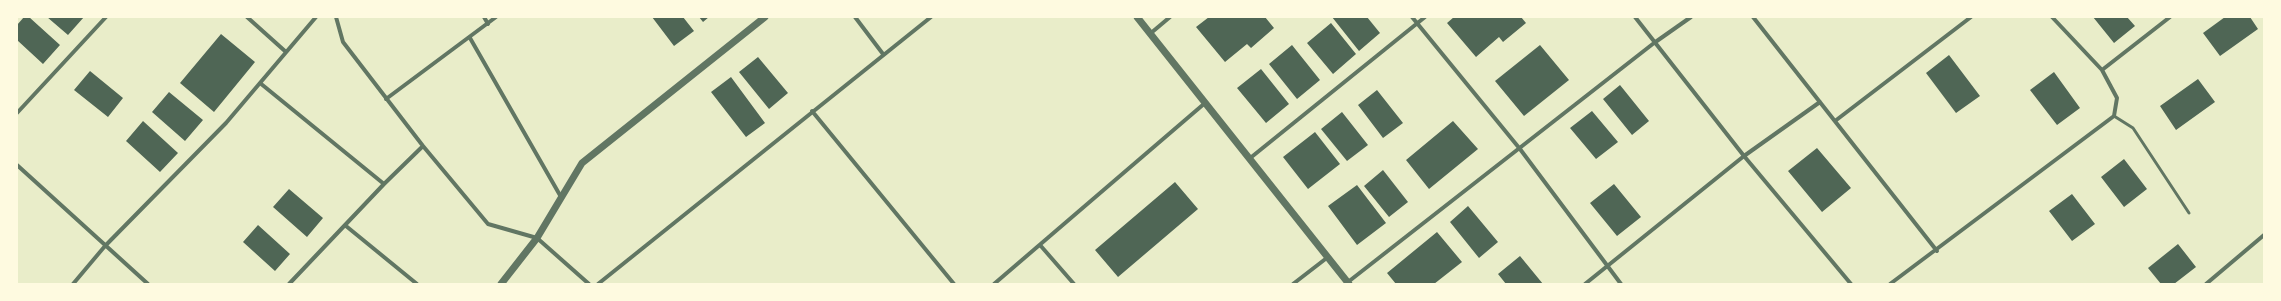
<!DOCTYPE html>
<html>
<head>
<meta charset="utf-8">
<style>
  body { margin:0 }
  #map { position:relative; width:2281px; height:301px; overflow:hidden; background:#e9edc9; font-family:Helvetica,sans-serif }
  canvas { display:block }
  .frame { position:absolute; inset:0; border:18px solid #fefae0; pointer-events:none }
</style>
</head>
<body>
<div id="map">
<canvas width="2281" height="301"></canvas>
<div class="frame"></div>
</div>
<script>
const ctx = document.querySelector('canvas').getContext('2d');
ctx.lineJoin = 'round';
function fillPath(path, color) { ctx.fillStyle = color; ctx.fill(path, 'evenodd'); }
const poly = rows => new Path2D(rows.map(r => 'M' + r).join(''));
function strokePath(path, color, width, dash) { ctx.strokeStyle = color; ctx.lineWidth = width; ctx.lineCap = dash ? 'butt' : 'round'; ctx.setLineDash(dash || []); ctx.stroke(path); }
fillPath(poly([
  [24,17,29,17,60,45,43,64,17,40,17,25],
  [47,17,84,17,68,35],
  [652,17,683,17,694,31,674,46],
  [699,17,709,17,703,22],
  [1209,17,1265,17,1274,28,1251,48,1247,44,1225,62,1196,27],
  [1332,17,1367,17,1380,33,1359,51],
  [1454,17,1521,17,1526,23,1503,42,1499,37,1476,57,1447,23],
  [2093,17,2127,17,2135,26,2114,43],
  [2225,17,2250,17,2258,29,2220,56,2203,33],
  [1331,23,1356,54,1333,74,1307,43],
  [221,34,255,62,214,112,180,83],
  [1292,45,1320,80,1297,99,1269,64],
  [1540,45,1569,80,1524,116,1495,81],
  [1949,55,1980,96,1956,113,1926,73],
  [758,57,788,93,769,109,739,72],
  [1261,69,1289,104,1266,123,1237,88],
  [90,71,123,98,108,117,74,90],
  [2054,72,2080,108,2057,125,2030,90],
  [731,77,765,123,746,137,711,92],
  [2198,79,2215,102,2176,130,2160,106],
  [1620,85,1649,121,1632,135,1603,99],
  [1377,90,1403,123,1383,138,1358,105],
  [169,92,203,120,185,141,152,112],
  [1592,111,1618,142,1596,159,1570,128],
  [1342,112,1368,145,1347,161,1321,129],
  [143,121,178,153,160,172,126,141],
  [1453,121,1478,149,1429,189,1406,160],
  [1315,132,1340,164,1308,189,1283,157],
  [1817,148,1851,188,1822,212,1788,171],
  [2124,159,2147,189,2124,207,2101,177],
  [1383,170,1408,202,1389,217,1364,186],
  [1175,182,1198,209,1118,277,1095,250],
  [1614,184,1641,217,1617,236,1590,203],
  [1357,185,1386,223,1357,245,1328,206],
  [289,189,323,218,307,237,273,207],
  [2072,194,2095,224,2072,241,2049,211],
  [1468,206,1498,242,1479,258,1450,222],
  [258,225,290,254,275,271,243,242],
  [1437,232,1462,262,1434,284,1396,284,1387,273],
  [2178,244,2196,267,2174,284,2161,284,2148,268],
  [1520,256,1543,284,1506,284,1498,274]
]), '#4f6655');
strokePath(poly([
  [2114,116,2133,128,2189,213]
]), '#617663', 3);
strokePath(poly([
  [247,17,286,52],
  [336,17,343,42,423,146,488,224,537,238,589,284],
  [484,17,488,24],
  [855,17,883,54],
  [1412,17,1520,149,1621,284],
  [1635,17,1744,156,1851,284],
  [1753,17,1937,251],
  [1151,33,1170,17],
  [470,38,561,197],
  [2102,70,2170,17],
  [260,83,384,184],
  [386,99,496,17],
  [812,111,954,284],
  [17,113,106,17],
  [1835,121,1971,17],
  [1249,159,1425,17],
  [17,165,148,284],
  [346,226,417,284],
  [1040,245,1074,284],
  [1348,282,1654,43,1691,17],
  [73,284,105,246,226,123,316,17],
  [289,284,384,184,423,146],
  [598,284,931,17],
  [994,284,1205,103],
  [1293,284,1328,257],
  [1585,284,1744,156,1820,102],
  [1890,284,2114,116,2117,98,2102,70,2052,17],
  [2206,284,2264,235]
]), '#617663', 4);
strokePath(poly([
  [1137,17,1349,284],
  [501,284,537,238,582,163,765,17]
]), '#617663', 7);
</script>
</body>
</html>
